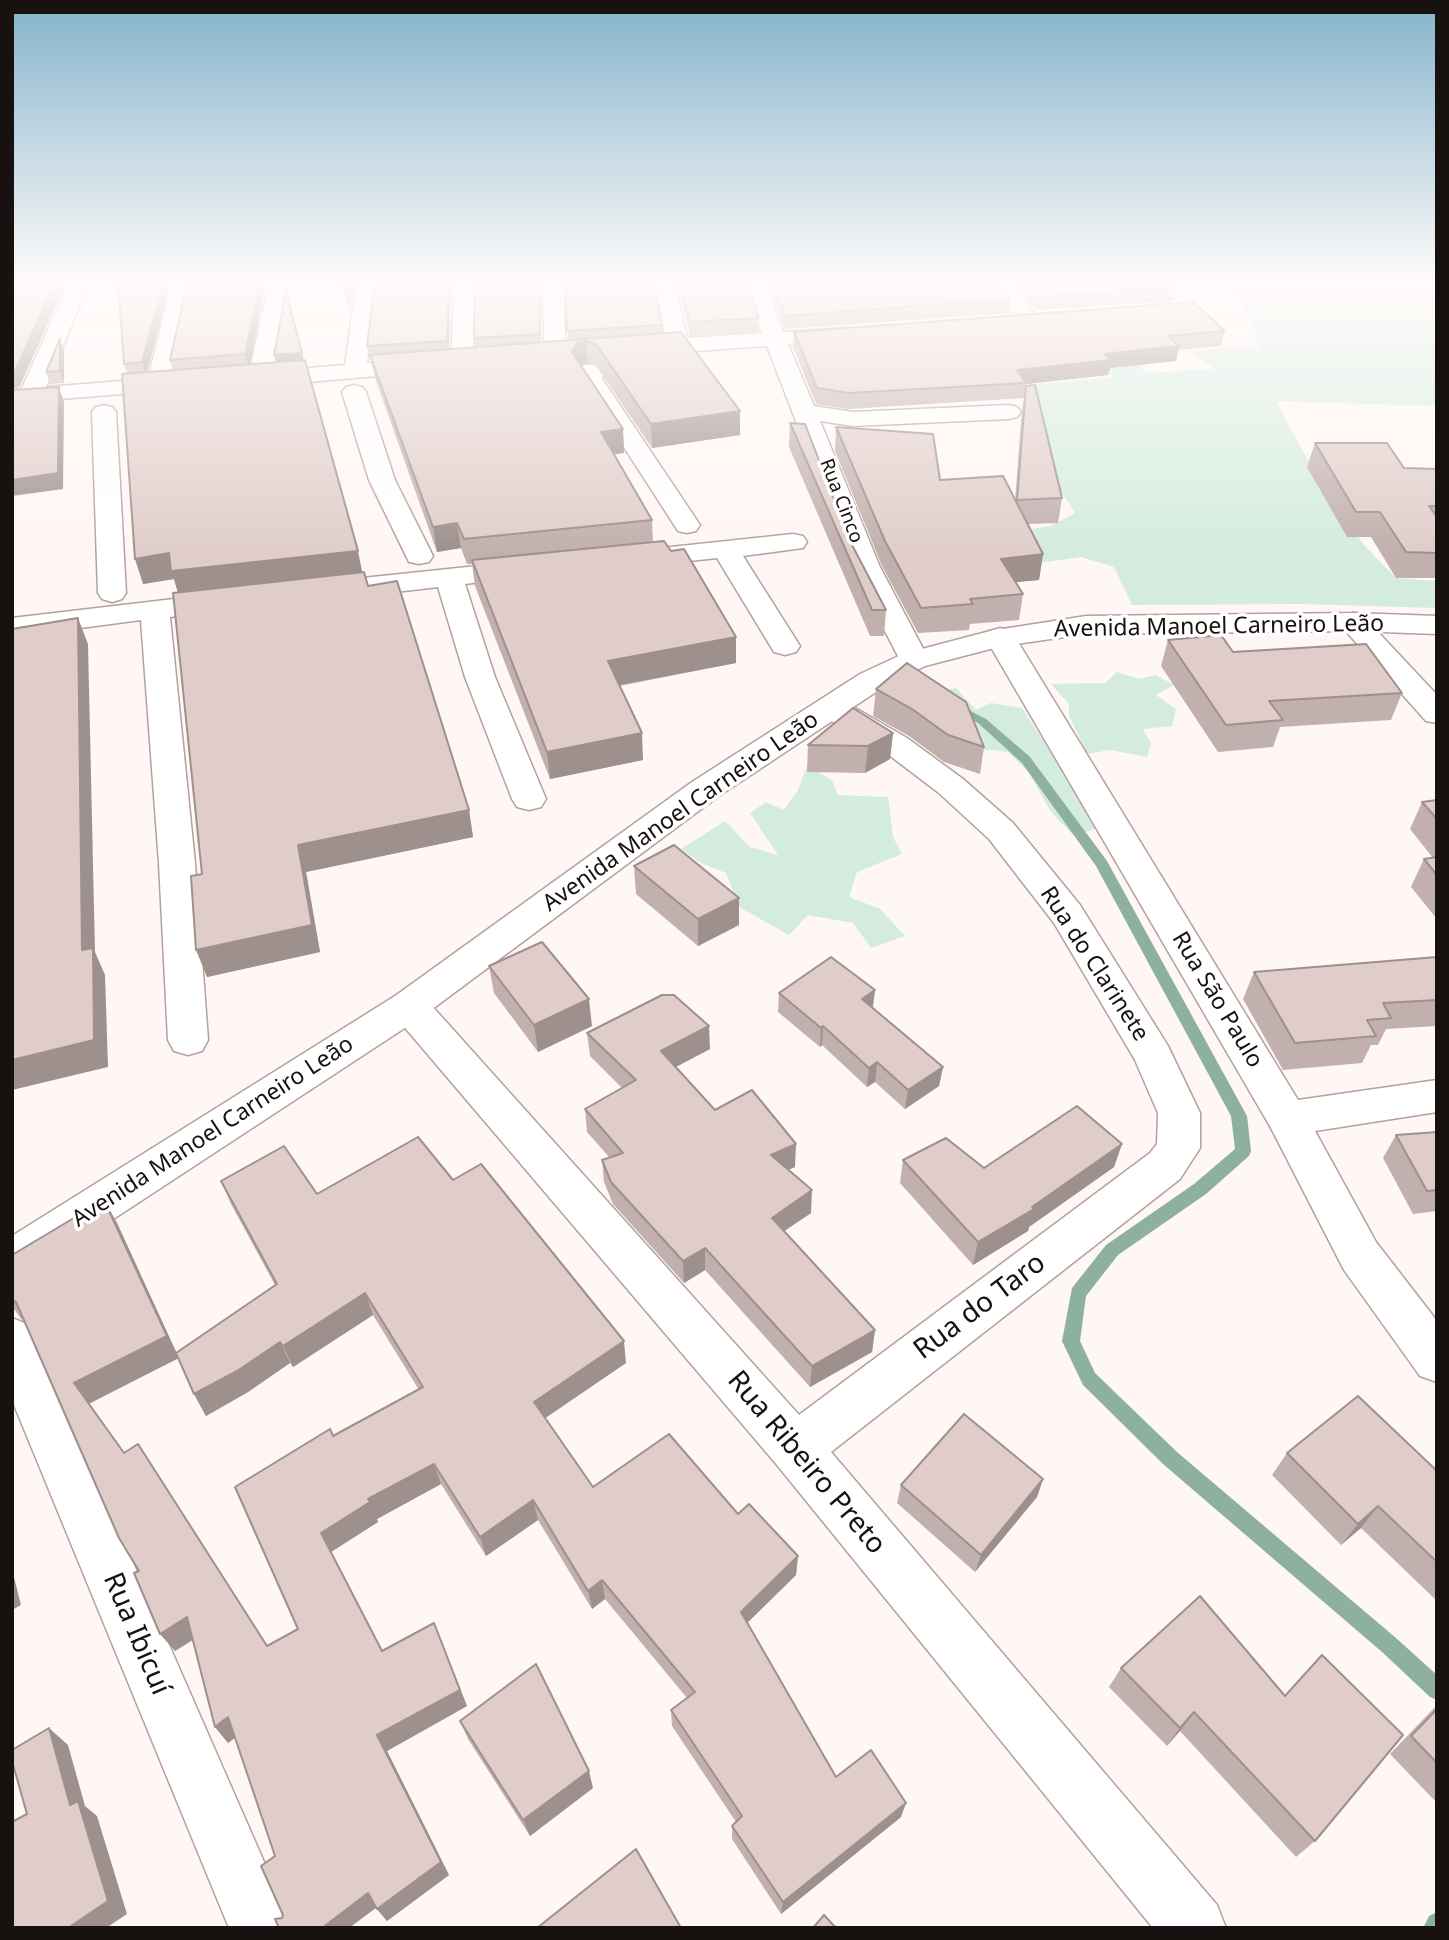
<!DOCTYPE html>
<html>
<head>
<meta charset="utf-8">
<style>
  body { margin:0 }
  #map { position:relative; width:1449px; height:1940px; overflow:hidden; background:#fff7f5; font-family:"Noto Sans",sans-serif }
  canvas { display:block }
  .frame { position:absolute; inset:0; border:14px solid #17110f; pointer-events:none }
</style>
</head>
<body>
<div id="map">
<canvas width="1449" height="1940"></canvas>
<div class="frame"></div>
</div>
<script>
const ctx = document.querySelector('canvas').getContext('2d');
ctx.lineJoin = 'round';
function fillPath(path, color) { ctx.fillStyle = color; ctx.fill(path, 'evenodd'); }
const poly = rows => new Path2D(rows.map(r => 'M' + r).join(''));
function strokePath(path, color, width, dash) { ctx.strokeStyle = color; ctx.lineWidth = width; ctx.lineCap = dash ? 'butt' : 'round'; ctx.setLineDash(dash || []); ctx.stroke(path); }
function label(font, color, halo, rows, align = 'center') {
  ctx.font = font + ' "Noto Sans",sans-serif'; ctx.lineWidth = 7; ctx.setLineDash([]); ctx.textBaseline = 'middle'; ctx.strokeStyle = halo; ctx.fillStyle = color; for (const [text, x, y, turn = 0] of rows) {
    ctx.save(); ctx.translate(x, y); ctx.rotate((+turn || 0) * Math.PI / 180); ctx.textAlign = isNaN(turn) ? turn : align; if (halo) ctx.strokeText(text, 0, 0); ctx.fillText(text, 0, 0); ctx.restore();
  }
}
fillPath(poly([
  [1227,281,1437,281,1437,406,1276,401,1311,466,1363,544,1396,578,1437,581,1437,608,1300,604,1132,605,1114,567,1081,557,1033,564,1009,533,1050,526,1075,513,1028,441,1028,385,1113,377,1089,343,1124,341,1146,373,1215,369,1191,352,1237,347,1259,348,1253,323],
  [1117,672,1139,679,1156,675,1174,685,1156,695,1176,709,1172,726,1143,729,1151,743,1147,757,1110,750,1087,754,1069,715,1069,704,1051,684,1105,683],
  [956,688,976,710,991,703,1022,708,1100,827,1074,836,1051,812,1029,773,1008,752,992,750,971,751,925,694],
  [807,766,832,780,838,795,888,797,893,837,902,854,857,872,849,897,880,909,905,936,871,948,853,923,808,915,789,935,739,907,726,873,701,863,681,849,725,821,750,847,778,855,750,813,766,802,784,810,798,790]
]), '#d3ecdf');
fillPath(poly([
  [955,703,986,719,1030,757,1107,861,1247,1116,1251,1151,1249,1156,1206,1194,1118,1255,1086,1296,1080,1341,1095,1373,1177,1452,1396,1638,1437,1675,1437,1700,1430,1697,1382,1652,1163,1464,1083,1385,1062,1341,1072,1288,1106,1245,1194,1184,1235,1149,1231,1116,1096,866,1022,763,978,723,951,708,949,706,955,703],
  [1437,1912,1437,1928,1423,1928,1429,1916,1437,1912]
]), '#8eb19f');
const minor = poly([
  [70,281,90,281,46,387,148,379,172,281,192,281,171,377,182,379,185,384,182,389,12,403,12,389,22,388,70,281],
  [269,281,289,281,274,371,345,365,357,281,377,281,367,363,425,358,433,360,436,365,433,370,425,372,261,386,251,384,248,379,269,281],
  [454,281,474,281,473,362,470,367,462,369,454,367,451,362,454,281],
  [543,281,563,281,566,354,563,359,555,361,547,359,544,354,543,281],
  [654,281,674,281,687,338,762,333,745,281,765,281,783,332,844,328,852,329,855,334,852,339,844,340,788,344,814,406,853,412,1009,405,1017,407,1021,412,1017,417,1009,419,853,426,820,421,880,567,929,660,925,666,914,669,903,666,852,567,767,346,639,355,631,353,628,348,631,343,666,340,654,281],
  [990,281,1011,281,1041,322,1038,327,1022,327,990,281],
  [630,361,638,363,641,368,638,373,601,377,700,525,696,531,687,533,678,531,580,379,534,384,526,382,523,377,526,372,534,370,630,361],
  [354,385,362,387,366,392,395,480,433,556,429,562,419,564,409,562,369,480,342,392,346,387,354,385],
  [104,405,112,407,116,412,126,593,122,599,112,602,102,599,98,593,92,412,96,407,104,405],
  [793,534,803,536,807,542,803,548,743,556,800,646,796,652,785,655,774,652,717,558,633,567,623,565,619,559,623,553,633,551,793,534],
  [524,561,534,563,538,569,534,575,465,584,495,677,546,799,541,807,529,810,517,807,512,799,465,677,438,587,344,598,334,595,330,589,334,583,344,580,524,561],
  [225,593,235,596,239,602,235,608,170,617,195,863,208,1040,202,1051,188,1055,174,1051,168,1040,159,863,141,620,12,637,12,618,225,593],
  [1353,613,1363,616,1437,695,1437,723,1426,721,1343,628,1338,622,1343,616,1353,613],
  [1000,628,1010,631,1015,637,1298,1100,1437,1080,1437,1112,1315,1131,1376,1242,1437,1321,1437,1382,1420,1376,1344,1270,1271,1128,985,637,990,631,1000,628],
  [832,699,843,701,907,738,963,779,1013,823,1080,905,1168,1046,1200,1113,1200,1148,1180,1179,831,1452,1217,1905,1226,1928,1153,1928,777,1465,395,1016,389,1006,395,996,409,991,423,996,799,1415,1150,1153,1157,1144,1158,1113,1135,1060,1054,923,989,839,939,793,885,752,821,715,816,708,821,701,832,699],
  [12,1318,29,1325,293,1928,229,1928,12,1400,12,1318]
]);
const secondary = poly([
  [1353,613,1437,616,1437,634,1353,631,1086,634,1002,646,925,666,882,688,716,798,423,1016,28,1275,12,1281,12,1236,395,996,692,782,860,674,903,654,990,631,1086,616,1353,613]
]);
strokePath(minor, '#b4a19d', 3);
strokePath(secondary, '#b4a19d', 3);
fillPath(minor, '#fff');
fillPath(secondary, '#fff');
fillPath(poly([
  [118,281,147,372,173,370,170,360,188,281,266,281,250,364,276,362,274,355,304,360,362,572,469,810,473,837,306,872,320,952,207,977,202,874,178,592,174,579,143,584,127,373,124,364],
  [340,281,355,281,350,310],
  [451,281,449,350,475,348,474,338,540,281,541,343,568,341,565,281,662,325,663,334,740,435,652,448,597,367,588,363,581,365,623,429,624,453,614,454,652,520,653,542,671,551,736,637,736,663,619,686,643,760,550,779,475,586,472,564,467,564,461,548,437,552,375,378,367,346],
  [677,281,747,281,759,318,758,332,690,336],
  [767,281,998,281,1011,299,1009,313,785,329],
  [1015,281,1175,281,1174,285,1176,287,1173,301,1036,310],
  [1225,331,1221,346,1178,350,1176,361,1110,368,1108,375,1026,384,1024,398,848,409,816,404,793,347,794,332],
  [64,351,64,383,50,384,46,372],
  [1026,386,1062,498,1058,523,1028,524,1043,554,1039,580,1015,582,1023,594,1019,620,970,624,969,630,918,633,882,566,835,451,836,427,940,480,1015,500,1022,409],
  [790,423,886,610,884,636,870,636,789,447],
  [1315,443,1404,468,1437,469,1437,578,1396,578,1371,537,1347,537,1307,467],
  [1168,640,1233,652,1402,693,1391,720,1280,727,1273,747,1218,752,1161,666],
  [876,689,984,747,980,774,944,762,909,736,873,716],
  [893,733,890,759,865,773,807,772,808,745],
  [1437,800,1437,919,1411,887,1424,859,1433,858,1410,829,1422,802],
  [634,866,739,925,698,946,636,894],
  [1437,957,1437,1026,1386,1029,1378,1045,1371,1045,1362,1063,1283,1070,1243,999,1254,972],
  [489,966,592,1026,538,1052,494,993],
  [875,990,873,1008,943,1067,939,1086,905,1109,875,1082,867,1087,822,1045,820,1047,778,1012,779,993],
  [587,1033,710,1049,676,1067,715,1110,795,1167,788,1170,811,1213,784,1231,875,1330,872,1352,810,1387,705,1270,684,1283,613,1204,604,1182,602,1160,609,1157,587,1132,585,1109,622,1088,590,1056],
  [1437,1132,1437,1211,1413,1214,1383,1158,1396,1135],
  [1122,1144,1114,1167,1029,1227,1028,1231,973,1265,900,1183,903,1160,984,1168],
  [453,1180,626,1363,545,1418,593,1487,738,1514,798,1556,796,1575,747,1623,836,1777,901,1817,781,1914,732,1839,732,1826,736,1822,672,1726,671,1710,687,1698,605,1599,592,1609,538,1520,486,1556,441,1484,377,1519,378,1522,331,1552,382,1651,441,1641,467,1706,387,1751,449,1875,387,1921,376,1908,349,1928,279,1928,283,1915,275,1856,235,1738,228,1743,215,1727,193,1640,175,1651,24,1320,21,1319,12,1306,12,1255,104,1200,117,1223,176,1353,275,1285,231,1204,221,1181,317,1194],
  [373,1315,419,1390,333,1436,298,1629,267,1646,138,1444,124,1453,89,1404,178,1358,194,1394,206,1416,248,1392,290,1363,293,1367],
  [1287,1453,1437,1471,1437,1601,1361,1528,1341,1545,1272,1475],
  [1043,1479,1037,1497,975,1572,897,1503,901,1485],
  [1200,1596,1315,1841,1296,1857,1180,1731,1167,1746,1109,1687,1121,1668],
  [1437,1705,1437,1803,1390,1754],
  [460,1721,593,1788,530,1836,468,1739]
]), '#c1b0ad');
fillPath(poly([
  [56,281,64,281,64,288,20,386,12,388,12,372],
  [164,281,171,281,146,377,142,362],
  [261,281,266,281,249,369,245,354],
  [350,281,355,281,350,310,348,297],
  [449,281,451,281,448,355,447,341],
  [539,281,540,281,541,348,540,334],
  [60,339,64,351,64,383,60,371],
  [586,341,588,363,578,365,572,352,577,343],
  [1179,346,1176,361,1110,368,1108,375,1026,384,1026,383,1017,370,1105,354],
  [302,353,305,365,277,367,274,355],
  [59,387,64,402,63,489,12,496,12,480],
  [740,411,740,435,652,448,651,424],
  [623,429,624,453,602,456,601,432],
  [457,523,461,548,437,552,433,527],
  [358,551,363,576,179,597,174,579,143,584,135,559,169,553],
  [1043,554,1039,580,997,584,1001,559],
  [78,618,88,644,95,952,105,975,108,1067,12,1090,12,1060,82,950],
  [736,637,736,663,609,687,608,661],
  [642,733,643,760,550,779,547,752],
  [893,733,890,759,865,773,868,746],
  [469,810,473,837,306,872,320,952,207,977,196,950,298,845],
  [739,898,739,925,698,946,698,919],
  [875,990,872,1010,862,999],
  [589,999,592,1026,538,1052,534,1025],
  [709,1026,710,1049,662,1074,661,1051],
  [823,1026,822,1045,820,1047,821,1028],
  [877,1062,875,1082,867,1087,869,1068],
  [943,1067,939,1086,905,1109,908,1090],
  [796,1144,795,1167,770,1178,771,1155],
  [1122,1144,1114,1167,1029,1227,1028,1231,973,1265,978,1242,1032,1207],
  [812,1190,811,1213,771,1240,772,1218],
  [104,1200,117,1223,179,1358,88,1404,74,1383],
  [705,1248,705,1270,684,1283,683,1261],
  [365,1293,373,1315,293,1367,283,1346],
  [875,1330,872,1352,810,1387,812,1366],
  [624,1341,626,1363,538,1423,534,1402],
  [280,1342,290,1363,248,1392,206,1416,194,1394],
  [434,1464,441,1484,377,1519,378,1522,331,1552,321,1533,368,1499],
  [1043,1479,1037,1497,975,1572,981,1555],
  [533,1500,538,1520,486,1556,480,1537],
  [1378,1506,1361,1528,1341,1545,1358,1524],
  [798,1556,796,1575,740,1630,741,1612],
  [12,1569,21,1605,12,1610],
  [602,1580,605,1599,592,1609,588,1591],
  [187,1617,200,1635,175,1651,160,1634],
  [434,1623,467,1706,387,1751,449,1875,387,1921,377,1909,377,1735],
  [1194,1712,1180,1731,1167,1746,1180,1728],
  [228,1717,241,1733,228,1743,215,1727],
  [49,1728,68,1745,85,1806,97,1816,127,1914,106,1928,68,1928,70,1805],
  [589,1771,593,1788,530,1836,523,1820],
  [906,1803,901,1817,781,1914,783,1902],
  [368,1893,378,1906,349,1928,322,1928]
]), '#9d908d');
const building = poly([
  [12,281,56,281,15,371,12,372,12,281],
  [118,281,164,281,142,362,124,364,118,281],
  [188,281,261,281,245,354,170,360,188,281],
  [342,281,350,281,348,297,342,281],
  [375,281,449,281,447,341,367,346,375,281],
  [475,281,539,281,540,334,474,338,475,281],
  [565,281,654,281,662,325,567,331,565,281],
  [680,281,747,281,759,318,690,322,680,281],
  [773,281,998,281,1011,299,785,316,773,281],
  [1026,281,1169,281,1176,287,1038,297,1026,281],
  [286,292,302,353,274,355,286,292],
  [1193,302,1225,331,1168,336,1179,346,1105,354,1111,360,1017,370,1026,383,849,393,817,388,794,332,1193,302],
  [681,332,740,411,651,424,596,344,586,341,577,343,572,352,623,429,601,432,652,520,464,539,457,523,433,527,370,355,681,332],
  [60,339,60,371,46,372,60,339],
  [305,360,358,551,171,571,169,553,135,559,122,374,305,360],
  [1035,385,1062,498,1017,500,1026,386,1035,385],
  [59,387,58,473,12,480,12,390,59,387],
  [790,423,805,424,851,543,886,610,872,610,790,423],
  [836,427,933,434,940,480,1003,476,1043,554,1001,559,1023,594,970,599,973,604,921,608,885,541,836,427],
  [1315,443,1387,443,1404,468,1437,469,1437,506,1429,506,1437,517,1437,553,1406,552,1380,512,1356,512,1315,443],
  [664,541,671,551,684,549,736,637,608,661,642,733,547,752,472,560,664,541],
  [364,572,368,586,397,581,469,810,298,845,312,925,196,950,191,876,202,874,173,593,364,572],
  [78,618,82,950,93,948,94,1040,12,1060,12,629,78,618],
  [1221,635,1233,652,1366,644,1402,693,1269,701,1283,720,1226,725,1168,640,1221,635],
  [907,663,966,702,984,747,948,735,912,709,876,689,907,663],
  [853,708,893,733,868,746,808,745,853,708],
  [1437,800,1437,819,1422,802,1437,800],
  [674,845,739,898,698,919,634,866,674,845],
  [1437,857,1437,875,1424,859,1437,857],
  [542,942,589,999,534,1025,489,966,542,942],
  [831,957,875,990,862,999,943,1067,908,1090,877,1062,869,1068,823,1026,821,1028,779,993,831,957],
  [1437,957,1437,1000,1383,1003,1391,1018,1367,1020,1376,1036,1295,1043,1254,972,1437,957],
  [662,995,674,995,709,1026,661,1051,715,1110,752,1090,796,1144,771,1155,812,1190,772,1218,875,1330,812,1366,705,1248,683,1261,611,1182,602,1160,623,1153,585,1109,636,1080,587,1033,662,995],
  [1077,1106,1122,1144,1032,1207,1034,1209,978,1242,903,1160,946,1138,984,1168,1077,1106],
  [1437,1132,1437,1190,1427,1191,1396,1135,1437,1132],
  [418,1137,453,1180,481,1164,624,1341,534,1402,593,1487,669,1434,738,1514,749,1504,798,1556,741,1612,836,1777,871,1750,906,1803,783,1902,732,1826,742,1816,671,1710,695,1692,602,1580,588,1591,533,1500,480,1537,434,1464,368,1499,370,1502,321,1533,382,1651,434,1623,460,1690,377,1735,441,1862,377,1909,368,1893,322,1928,279,1928,275,1919,282,1918,283,1915,261,1866,275,1856,228,1717,215,1727,187,1617,160,1634,134,1573,139,1571,119,1538,16,1302,12,1300,12,1255,104,1200,167,1336,74,1383,124,1453,138,1444,267,1646,298,1629,235,1487,330,1429,333,1436,423,1387,365,1293,283,1346,280,1342,237,1371,194,1394,176,1353,277,1284,221,1181,284,1146,317,1194,418,1137],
  [1358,1396,1437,1471,1437,1562,1378,1506,1358,1524,1287,1453,1358,1396],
  [964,1414,1043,1479,981,1555,901,1485,964,1414],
  [1200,1596,1285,1696,1322,1655,1403,1735,1315,1841,1194,1712,1180,1728,1121,1668,1200,1596],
  [536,1664,589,1771,523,1820,460,1721,536,1664],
  [1437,1709,1437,1763,1411,1736,1437,1709],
  [49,1728,70,1805,78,1801,108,1901,68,1928,12,1928,12,1822,27,1814,12,1761,12,1750,49,1728],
  [636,1849,681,1928,537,1928,636,1849],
  [824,1915,836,1928,813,1928,824,1915]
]);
fillPath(building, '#e0cdc9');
strokePath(building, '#9d908d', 2);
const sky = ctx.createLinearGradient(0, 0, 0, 553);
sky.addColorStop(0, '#84b3cb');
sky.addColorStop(0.51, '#fffbfa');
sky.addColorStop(1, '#fffbfa00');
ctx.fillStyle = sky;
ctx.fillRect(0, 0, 1449, 553);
label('19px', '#17110f', '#fff', [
  ["Rua Cinco",841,501,69]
]);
label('23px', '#17110f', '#fff', [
  ["Avenida Manoel Carneiro Leão",1219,627,-1],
  ["Avenida Manoel Carneiro Leão",681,812,-35],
  ["Rua do Clarinete",1094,964,57],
  ["Rua São Paulo",1217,1000,59],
  ["Avenida Manoel Carneiro Leão",213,1132,-33]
]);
label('28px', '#17110f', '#fff', [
  ["Rua do Taro",980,1307,-37],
  ["Rua Ribeiro Preto",806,1463,50],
  ["Rua Ibicuí",136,1634,67]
]);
</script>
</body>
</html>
